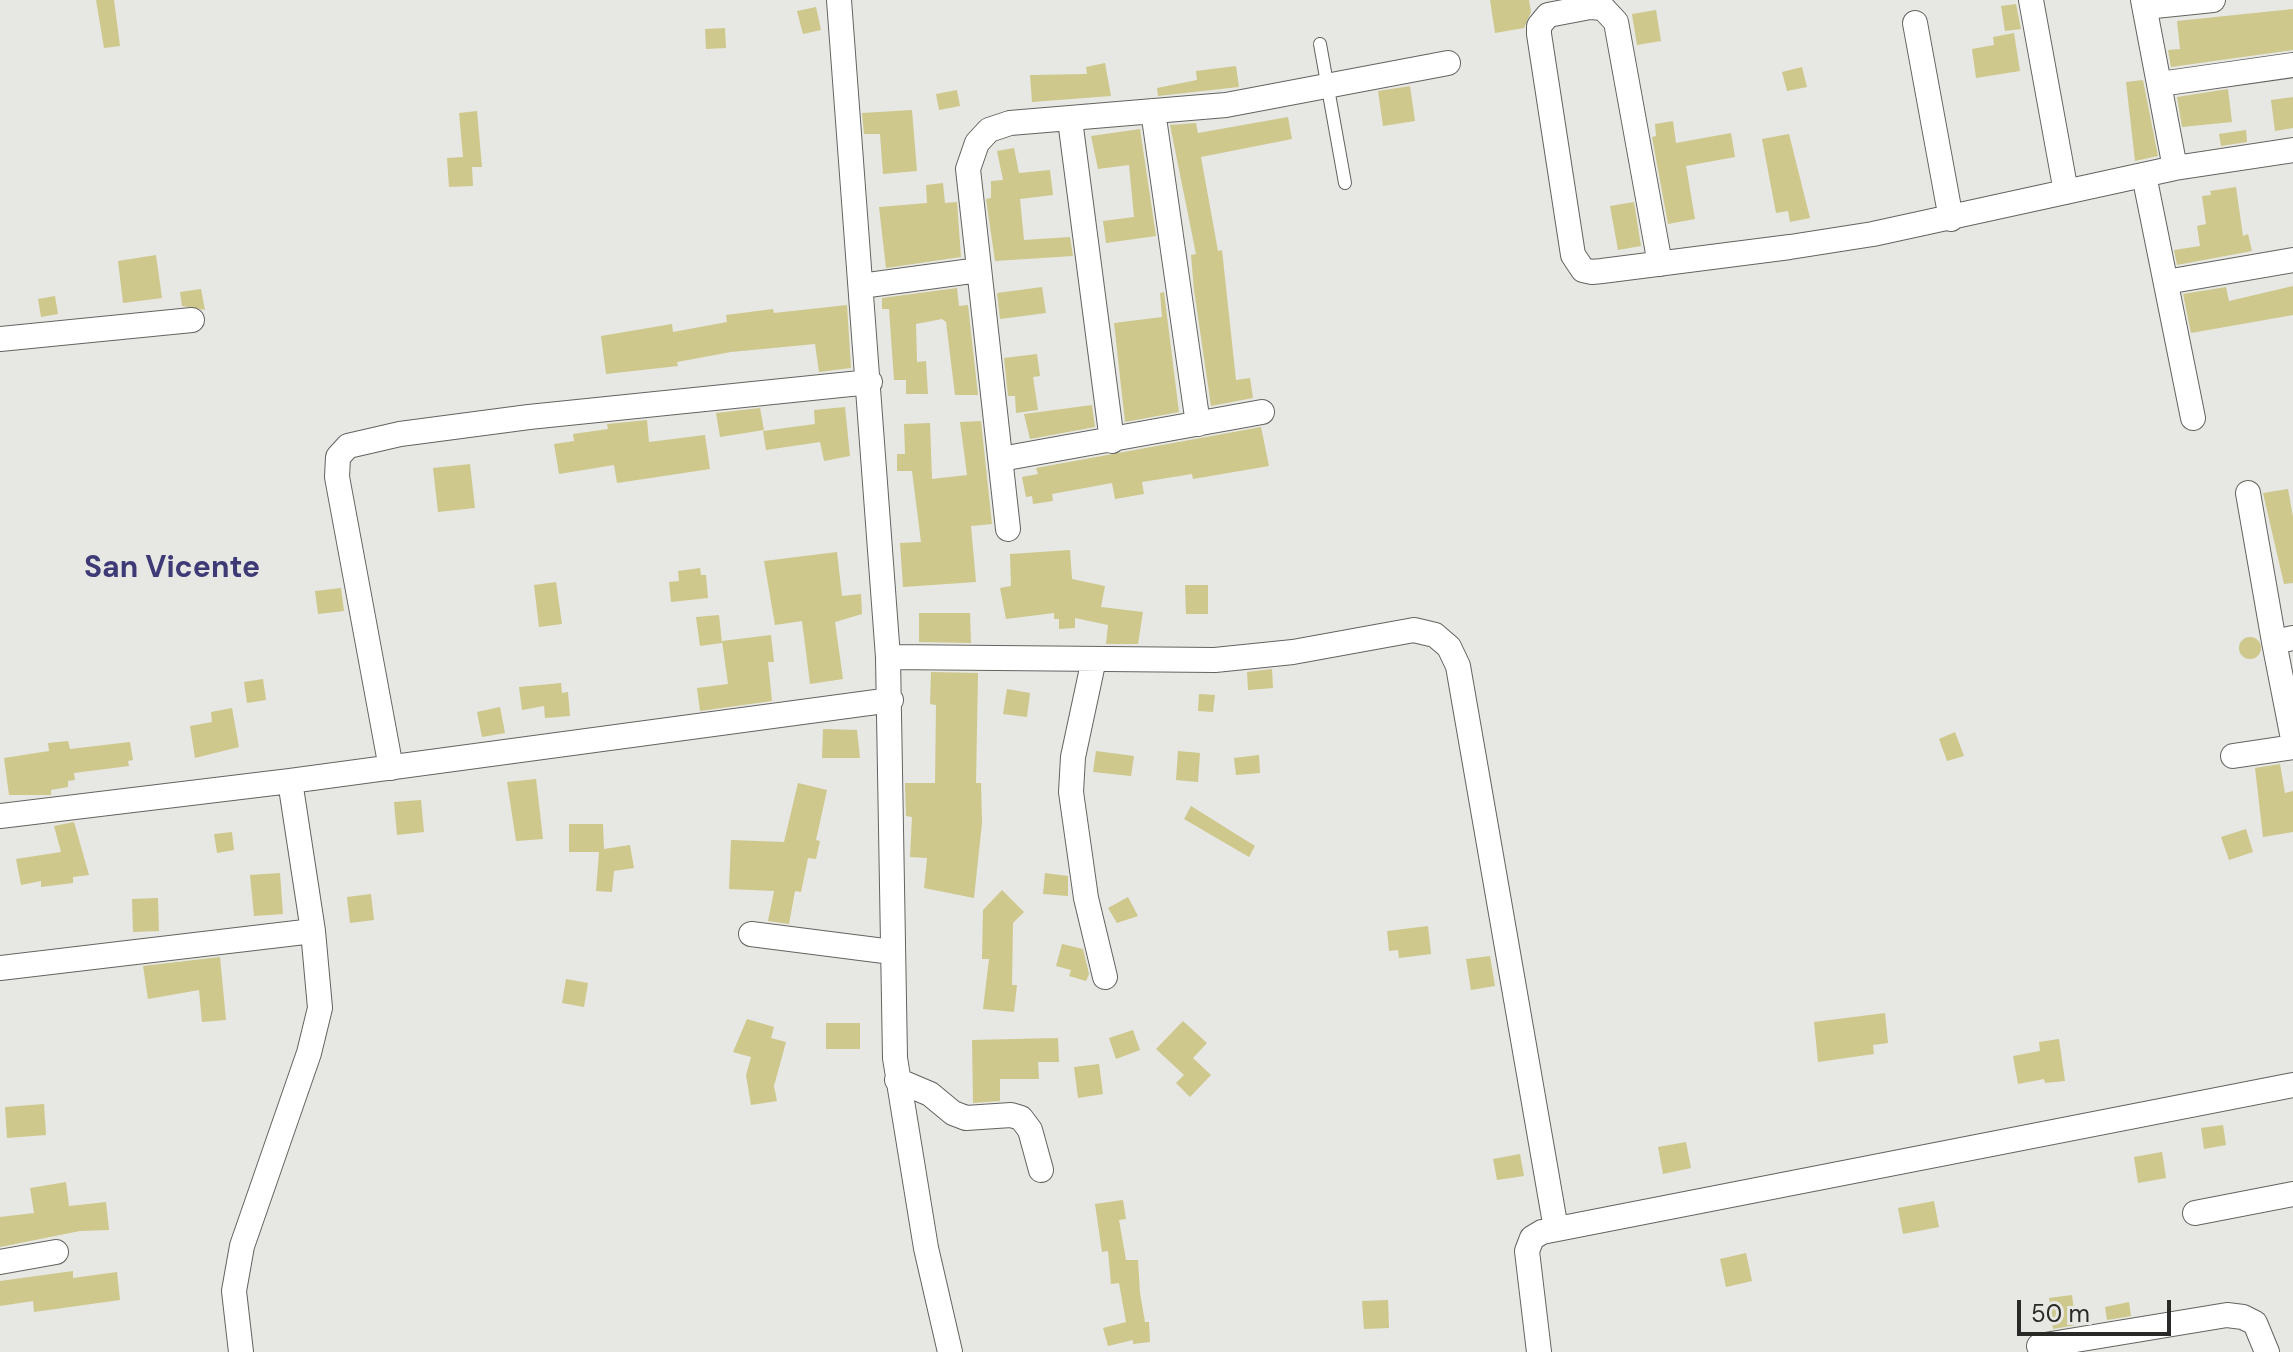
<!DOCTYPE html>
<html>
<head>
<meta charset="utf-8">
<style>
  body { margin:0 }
  #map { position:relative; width:2293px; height:1352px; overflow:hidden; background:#e7e7e3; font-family:"DM Sans",sans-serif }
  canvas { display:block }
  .scale { position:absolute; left:2017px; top:1300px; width:154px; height:36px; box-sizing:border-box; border:4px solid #292927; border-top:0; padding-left:10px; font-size:24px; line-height:28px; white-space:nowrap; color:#292927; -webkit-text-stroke:6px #e7e7e3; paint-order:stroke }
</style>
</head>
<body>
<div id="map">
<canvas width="2293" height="1352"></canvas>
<div class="scale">50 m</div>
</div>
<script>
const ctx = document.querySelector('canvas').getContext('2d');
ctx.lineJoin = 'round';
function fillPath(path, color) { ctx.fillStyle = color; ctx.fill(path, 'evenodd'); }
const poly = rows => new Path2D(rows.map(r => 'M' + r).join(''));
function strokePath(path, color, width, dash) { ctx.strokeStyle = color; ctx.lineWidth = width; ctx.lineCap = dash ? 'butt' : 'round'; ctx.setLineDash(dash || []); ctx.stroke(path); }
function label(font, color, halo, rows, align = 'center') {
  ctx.font = font + ' "DM Sans",sans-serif'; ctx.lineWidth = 7; ctx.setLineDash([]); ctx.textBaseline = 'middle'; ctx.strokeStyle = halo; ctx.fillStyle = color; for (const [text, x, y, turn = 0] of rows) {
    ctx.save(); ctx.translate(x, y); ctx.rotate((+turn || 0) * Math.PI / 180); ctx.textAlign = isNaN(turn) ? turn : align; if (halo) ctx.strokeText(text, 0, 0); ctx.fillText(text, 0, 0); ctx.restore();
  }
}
fillPath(poly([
  [96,0,114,0,120,46,104,48],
  [1490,0,1529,0,1531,12,1524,28,1495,33],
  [2016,4,2021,29,2005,31,2001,6],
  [816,7,821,30,803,34,797,11],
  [2293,9,2293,50,2171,67,2168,50,2180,49,2177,21],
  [1656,10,1661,41,1637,45,1632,14],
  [725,28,726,48,706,49,705,29],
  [2014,33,2020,71,1976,78,1972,49,1994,45,1993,37],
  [1105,63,1111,96,1032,102,1030,75,1087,74,1086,67],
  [1236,66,1239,87,1158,96,1157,88,1197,80,1196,71],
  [1802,67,1807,87,1787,91,1782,72],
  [2143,80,2158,156,2135,161,2126,82],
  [1410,86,1415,121,1383,126,1378,91],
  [2228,89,2232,122,2182,127,2177,97],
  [957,90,960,106,939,110,936,94],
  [2293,97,2293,128,2275,131,2271,100],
  [912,110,917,171,883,174,880,134,864,134,862,113],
  [477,111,482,167,472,167,473,186,449,187,447,158,463,157,459,113],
  [1288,117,1292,139,1201,157,1218,251,1222,250,1236,380,1250,378,1253,398,1211,406,1194,290,1191,255,1196,254,1170,125,1196,123,1198,133],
  [1673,121,1676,143,1731,133,1735,157,1686,166,1695,219,1668,224,1652,137,1656,136,1655,124],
  [1140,129,1156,236,1106,243,1103,221,1134,217,1129,165,1098,169,1091,136],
  [2246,130,2247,142,2221,146,2219,134],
  [1789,134,1810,218,1790,222,1788,211,1776,213,1762,139],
  [1014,148,1019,173,1050,170,1053,195,1020,199,1024,240,1070,237,1073,256,995,261,986,199,991,198,991,181,1003,180,997,151],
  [943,183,945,203,957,202,961,257,886,268,879,207,927,203,926,185],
  [2236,187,2243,236,2248,234,2252,251,2177,265,2174,250,2200,246,2197,226,2206,224,2202,196,2211,195,2210,191],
  [1634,202,1641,246,1618,250,1610,206],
  [156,255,162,298,123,303,118,261],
  [2293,286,2293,315,2191,333,2183,294,2226,287,2229,301],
  [1042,287,1046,313,1000,319,997,293],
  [957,288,959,306,968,305,978,395,955,395,946,322,942,319,916,324,917,362,926,361,928,394,906,394,906,380,894,380,889,309,882,309,882,298],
  [201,289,205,310,182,306,180,292],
  [1164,292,1179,412,1125,422,1114,323,1162,317,1160,293],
  [55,296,58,314,41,317,38,299],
  [847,305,851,368,819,372,815,344,731,352,677,362,678,366,606,374,601,336,672,324,673,332,727,322,726,315,773,309,774,313],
  [1037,354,1040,376,1033,377,1038,410,1016,413,1015,396,1008,396,1004,358],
  [1092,405,1095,427,1030,439,1024,414],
  [845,407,850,456,824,461,820,442,766,450,763,431,815,424,814,410],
  [760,408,764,430,720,437,716,413],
  [647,420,649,442,705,435,710,469,617,483,614,465,559,474,554,444,574,441,573,434,608,429,607,424],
  [981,421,992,524,971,526,976,582,903,587,900,543,921,542,912,471,897,471,897,454,905,454,904,424,930,423,932,479,967,475,960,422],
  [1261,427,1269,466,1193,479,1192,474,1142,482,1144,494,1115,499,1112,483,1052,494,1053,501,1033,504,1032,496,1026,497,1022,477,1038,474,1036,468],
  [470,464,475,508,438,512,433,468],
  [2288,489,2293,517,2293,583,2284,584,2263,493],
  [1070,550,1072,579,1105,586,1101,607,1143,612,1138,644,1106,644,1108,625,1075,618,1075,628,1059,629,1059,619,1054,619,1054,613,1006,619,1000,588,1011,586,1010,554],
  [837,552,842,596,861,594,862,614,835,622,843,679,810,684,802,621,775,625,764,561],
  [700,568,701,575,706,575,708,598,671,602,669,582,679,581,678,571],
  [556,582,562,624,539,627,534,585],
  [1185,585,1208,585,1208,614,1186,614],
  [341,588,344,611,318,614,315,591],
  [919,613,970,613,971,643,919,642],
  [719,615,722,643,700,646,696,617],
  [771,635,774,662,768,662,772,701,700,711,697,688,728,684,722,641],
  '2239 648a11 11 0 1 1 22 0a11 11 0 1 1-22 0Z',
  [1272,669,1273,688,1248,690,1247,672],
  [931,672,978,673,976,783,981,783,982,823,974,898,924,888,927,858,910,857,912,817,906,816,905,783,935,783,936,705,930,704],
  [263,679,266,700,247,703,244,682],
  [561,683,562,693,568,692,570,716,545,718,544,706,522,710,519,687],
  [1007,689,1030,693,1027,717,1003,714],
  [1199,694,1215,695,1213,712,1198,711],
  [500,707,505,733,482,737,477,712],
  [232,708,239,747,195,758,190,726,212,722,211,712],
  [823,729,857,730,860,758,822,758],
  [1955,732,1964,756,1947,761,1939,739],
  [68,741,70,749,130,742,133,760,128,761,129,766,74,773,75,780,68,781,68,787,51,790,51,795,9,795,4,758,49,751,48,743],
  [1096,751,1134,756,1131,776,1093,772],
  [1178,751,1200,753,1198,782,1176,780],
  [1259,755,1260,773,1236,775,1234,758],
  [2280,764,2285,793,2293,791,2293,832,2263,837,2255,768],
  [536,779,543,839,516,841,507,782],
  [798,783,827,790,816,840,820,841,816,859,808,858,801,892,795,891,789,924,768,921,774,891,729,889,731,840,784,842],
  [421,800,424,832,397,835,394,802],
  [1191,806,1255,846,1249,857,1184,819],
  [74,822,89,875,73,877,73,883,41,887,41,881,21,885,16,859,61,852,54,826],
  [569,824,603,824,604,849,630,845,634,868,614,871,612,892,596,891,599,852,569,852],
  [2246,829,2253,852,2229,860,2221,837],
  [232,832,234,850,217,853,214,834],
  [280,873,283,914,254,916,250,875],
  [1045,873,1068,876,1068,896,1043,894],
  [1002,890,1024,912,1013,923,1012,985,1017,985,1014,1012,983,1009,989,959,982,959,983,910],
  [371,894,374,920,350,923,347,897],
  [1128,897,1138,916,1117,923,1108,908],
  [158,898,159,931,133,932,132,899],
  [1428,926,1431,954,1399,958,1398,950,1389,951,1387,931],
  [1062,944,1083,949,1089,974,1086,981,1069,976,1071,970,1056,966],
  [1490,956,1495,986,1471,990,1466,959],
  [220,957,226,1020,202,1022,199,990,148,999,143,966],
  [566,979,588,983,584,1007,562,1003],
  [1885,1013,1888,1043,1873,1045,1874,1054,1818,1062,1814,1022],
  [747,1019,774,1027,771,1038,786,1042,774,1086,777,1101,751,1105,746,1075,751,1057,733,1052],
  [1183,1021,1207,1043,1193,1058,1211,1075,1190,1097,1176,1083,1184,1075,1156,1049],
  [826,1023,860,1023,860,1049,826,1049],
  [1133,1030,1140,1050,1116,1059,1109,1038],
  [1058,1038,1059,1062,1038,1062,1039,1079,1000,1079,1000,1101,973,1103,972,1040],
  [2059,1039,2065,1081,2045,1083,2044,1079,2018,1084,2013,1056,2040,1051,2039,1042],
  [1099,1064,1103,1094,1078,1098,1074,1067],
  [44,1104,46,1135,7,1138,5,1107],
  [2223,1125,2226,1145,2204,1149,2201,1128],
  [1686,1142,1691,1168,1663,1174,1658,1147],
  [2162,1152,2166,1178,2138,1183,2134,1157],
  [1520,1154,1524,1176,1497,1180,1493,1159],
  [66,1182,69,1206,106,1202,109,1230,80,1231,0,1247,0,1217,34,1213,30,1188],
  [1123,1200,1126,1219,1119,1220,1126,1260,1138,1260,1140,1293,1145,1322,1149,1322,1150,1342,1133,1344,1133,1340,1108,1346,1103,1328,1126,1322,1119,1283,1111,1284,1108,1251,1102,1252,1095,1204],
  [1934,1201,1939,1227,1903,1234,1898,1208],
  [1746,1253,1752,1281,1726,1287,1720,1259],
  [73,1271,73,1278,117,1272,120,1300,34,1312,33,1301,0,1306,0,1281],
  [2072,1295,2076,1325,2053,1329,2049,1298],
  [1388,1300,1389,1328,1364,1329,1362,1301],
  [2129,1302,2131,1316,2107,1320,2105,1307]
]), '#cec88c');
const lane = poly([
  [1320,44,1345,183]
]);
const street = poly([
  [839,0,888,657,895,1058,926,1248,950,1352],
  [2031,0,2066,192],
  [2143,0,2175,168],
  [2145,7,2213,0],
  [1915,23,1951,219],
  [2160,84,2293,65],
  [1153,111,1198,424],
  [1070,120,1112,441],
  [2144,175,2193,418],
  [1660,264,1616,22,1603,8,1590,7,1548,15,1539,26,1539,34,1573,255,1583,270,1592,272,1602,271,1790,247,1873,234,2175,168,2293,150],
  [2166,282,2293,260],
  [861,286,979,270],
  [0,339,192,320],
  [1001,459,1262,412],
  [2248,493,2274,642],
  [1008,529,968,169,977,143,989,130,1010,123,1226,105,1448,63],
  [2293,638,2274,642,2293,739],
  [888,657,1215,660,1293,652,1414,630,1435,635,1449,647,1458,666,1556,1229],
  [1094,659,1073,757,1071,792,1086,898,1105,977],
  [2233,756,2293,747],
  [391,768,337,477,338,457,348,446,400,434,529,417,870,382],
  [0,816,290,781,891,700],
  [751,934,892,952],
  [0,968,313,931],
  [897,1080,930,1094,953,1113,966,1118,1011,1115,1021,1118,1030,1130,1041,1170],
  [2195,1213,2293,1194],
  [0,1262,56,1252],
  [2039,1346,2227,1315,2243,1317,2255,1323,2267,1352],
  [241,1352,234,1291,242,1246,309,1053,320,1008,313,931,290,781],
  [1539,1352,1527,1251,1532,1238,1542,1232,2293,1085]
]);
strokePath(lane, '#636360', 14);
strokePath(street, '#636360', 26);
strokePath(lane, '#fff', 12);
strokePath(street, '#fff', 24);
label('bold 30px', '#3d3a76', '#e7e7e3', [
  ["San Vicente",172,569]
]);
</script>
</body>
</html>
